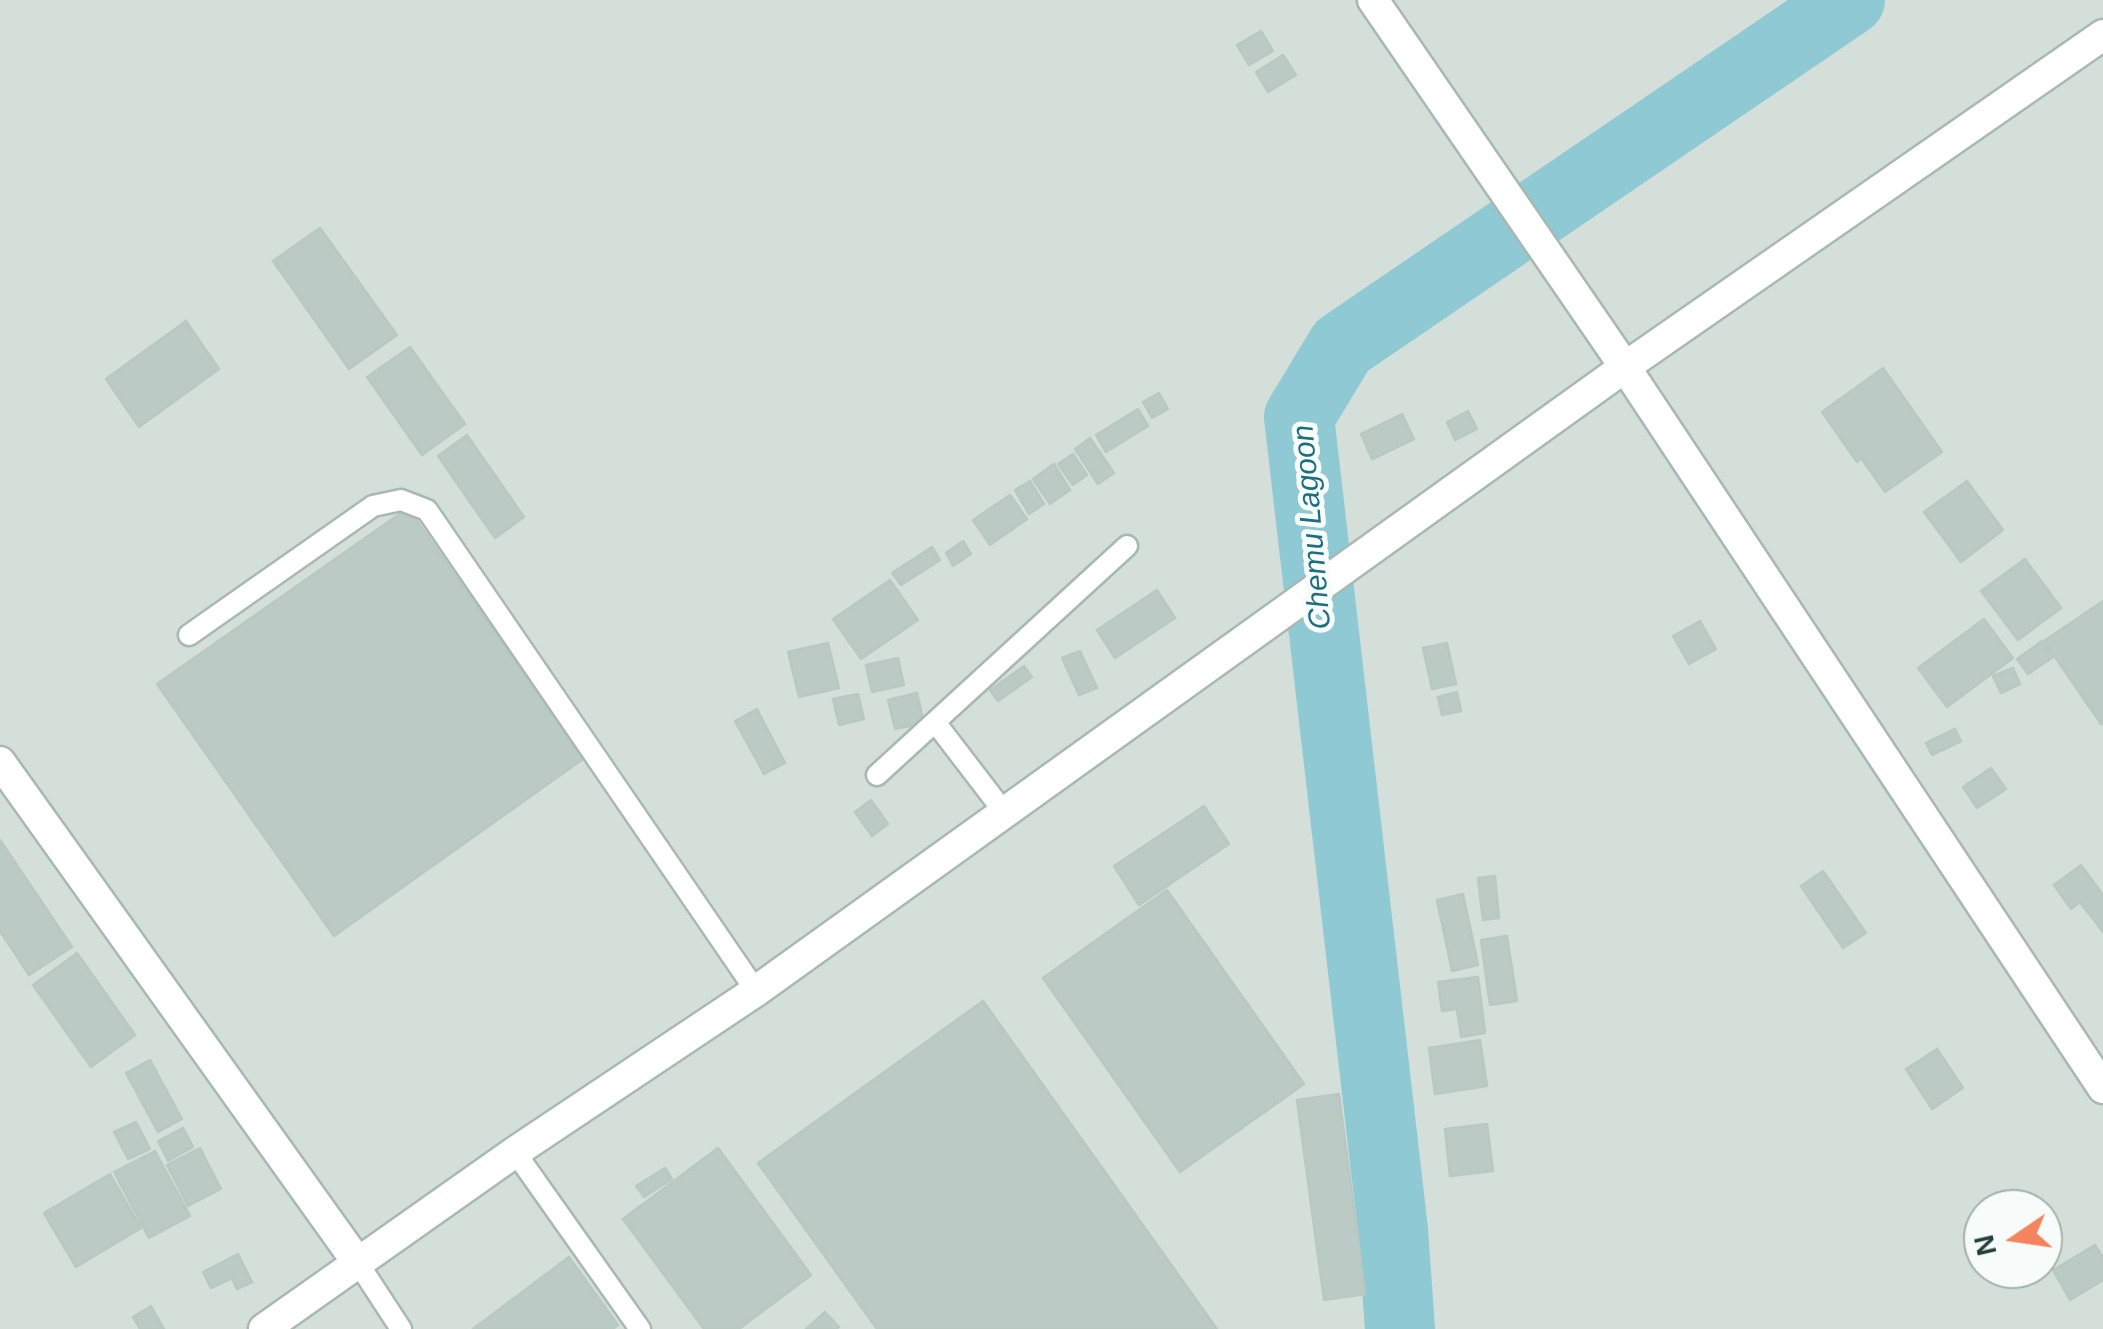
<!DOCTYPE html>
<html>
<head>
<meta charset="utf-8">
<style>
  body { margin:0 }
  #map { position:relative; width:2103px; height:1329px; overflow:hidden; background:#e6efeb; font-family:Arial,sans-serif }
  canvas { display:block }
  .north { position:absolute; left:1963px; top:1189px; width:100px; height:100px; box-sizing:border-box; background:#f7fbf9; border:2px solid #a3b1ad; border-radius:50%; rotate:257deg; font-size:28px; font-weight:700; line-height:40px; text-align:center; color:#24423a }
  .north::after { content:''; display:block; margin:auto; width:35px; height:45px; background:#f4845f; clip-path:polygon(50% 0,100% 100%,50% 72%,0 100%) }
</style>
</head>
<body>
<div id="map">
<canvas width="2103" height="1329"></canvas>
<div class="north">N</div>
</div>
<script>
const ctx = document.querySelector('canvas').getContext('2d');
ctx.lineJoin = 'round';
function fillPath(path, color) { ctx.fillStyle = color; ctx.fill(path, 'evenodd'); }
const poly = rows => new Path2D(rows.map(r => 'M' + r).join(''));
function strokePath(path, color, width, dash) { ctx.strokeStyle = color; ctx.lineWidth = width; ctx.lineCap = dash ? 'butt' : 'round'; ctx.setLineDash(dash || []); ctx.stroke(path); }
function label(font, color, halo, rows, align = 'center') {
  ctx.font = font + ' Arial,sans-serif'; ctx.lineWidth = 10; ctx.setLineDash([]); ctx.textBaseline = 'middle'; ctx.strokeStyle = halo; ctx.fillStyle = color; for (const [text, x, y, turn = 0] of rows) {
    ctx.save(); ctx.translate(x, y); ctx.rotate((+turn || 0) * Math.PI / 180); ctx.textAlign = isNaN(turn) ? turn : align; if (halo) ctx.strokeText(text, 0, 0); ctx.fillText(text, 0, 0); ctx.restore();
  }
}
fillPath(poly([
  [0,0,2103,0,2103,1329,0,1329],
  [1983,1209,2043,1209,2043,1269,1983,1269]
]), '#d4dfda');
strokePath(poly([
  [1400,1329,1393,1230,1299,417,1342,346,1850,0]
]), '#8ec9d4', 70);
const building = poly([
  [1261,31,1273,51,1249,65,1237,45,1261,31],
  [1283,55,1296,75,1268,92,1256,72,1283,55],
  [320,228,397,335,349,369,273,261,320,228],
  [186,321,219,369,139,427,106,379,186,321],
  [410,347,465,424,422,455,367,377,410,347],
  [1883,368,1942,452,1885,492,1861,458,1857,462,1822,412,1883,368],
  [1159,393,1168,409,1152,418,1143,402,1159,393],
  [1138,409,1148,426,1106,452,1096,435,1138,409],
  [1468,411,1477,429,1455,440,1447,422,1468,411],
  [1402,414,1414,439,1372,459,1361,434,1402,414],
  [467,435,524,517,495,538,438,456,467,435],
  [1090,438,1114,473,1098,484,1075,449,1090,438],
  [1073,454,1087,475,1073,485,1058,464,1073,454],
  [1054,464,1070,490,1050,504,1033,479,1054,464],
  [1030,481,1044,504,1029,514,1015,490,1030,481],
  [1967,481,2003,530,1961,562,1924,512,1967,481],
  [1010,495,1027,519,990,545,973,520,1010,495],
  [408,508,583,759,334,936,157,684,408,508],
  [963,541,971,554,953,566,946,553,963,541],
  [932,547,940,560,901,585,892,573,932,547],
  [2025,559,2061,608,2018,640,1981,591,2025,559],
  [890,580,918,620,861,659,833,619,890,580],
  [1157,590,1175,618,1115,658,1097,630,1157,590],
  [2103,601,2103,723,2101,724,2044,641,2103,601],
  [1984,619,2013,658,1947,707,1918,668,1984,619],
  [1700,621,1716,649,1689,664,1673,636,1700,621],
  [2042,641,2053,657,2028,674,2017,659,2042,641],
  [828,643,839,688,799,697,788,652,828,643],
  [1447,643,1456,684,1432,689,1423,648,1447,643],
  [1080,651,1097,688,1079,695,1062,658,1080,651],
  [898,658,904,685,872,692,866,665,898,658],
  [1024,666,1032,677,998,701,990,690,1024,666],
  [2013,668,2020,684,2001,693,1993,676,2013,668],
  [1457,692,1461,711,1442,715,1438,697,1457,692],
  [917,693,924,723,895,729,888,700,917,693],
  [858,694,864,719,839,725,833,699,858,694],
  [757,709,785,763,764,774,735,721,757,709],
  [1955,729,1961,741,1932,755,1926,743,1955,729],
  [1991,768,2006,789,1977,808,1963,787,1991,768],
  [871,800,888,824,872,836,855,812,871,800],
  [1204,806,1229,844,1139,905,1114,866,1204,806],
  [0,840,72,947,29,975,0,931,0,840],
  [2081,865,2103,895,2103,932,2080,902,2071,909,2054,885,2081,865],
  [1823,871,1866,933,1843,948,1801,886,1823,871],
  [1495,876,1499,918,1483,920,1478,878,1495,876],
  [1167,890,1304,1084,1180,1172,1043,978,1167,890],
  [1463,894,1478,965,1452,971,1437,900,1463,894],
  [1507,936,1517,1001,1490,1005,1481,940,1507,936],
  [77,953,135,1035,91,1067,33,985,77,953],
  [1478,977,1485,1033,1461,1037,1457,1009,1442,1011,1438,982,1478,977],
  [983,1001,1217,1329,877,1329,758,1163,983,1001],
  [1480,1040,1487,1086,1435,1094,1429,1048,1480,1040],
  [1937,1049,1963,1088,1932,1109,1906,1069,1937,1049],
  [150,1060,182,1119,158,1132,126,1073,150,1060],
  [1339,1094,1365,1294,1324,1300,1297,1100,1339,1094],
  [136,1122,150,1149,128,1159,114,1132,136,1122],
  [1487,1124,1493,1171,1450,1176,1445,1129,1487,1124],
  [183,1128,193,1147,168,1161,158,1141,183,1128],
  [200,1148,221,1189,188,1206,167,1165,200,1148],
  [718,1148,811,1275,739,1329,704,1329,623,1219,718,1148],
  [155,1151,190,1216,149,1238,114,1172,155,1151],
  [665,1168,672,1179,644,1197,636,1186,665,1168],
  [110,1174,141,1228,76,1267,44,1213,110,1174],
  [2095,1245,2103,1258,2103,1280,2070,1300,2053,1270,2095,1245],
  [238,1254,252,1282,237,1289,232,1278,211,1288,203,1272,238,1254],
  [569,1257,618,1325,613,1329,473,1329,569,1257],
  [151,1306,164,1329,140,1329,133,1317,151,1306],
  [825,1312,839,1327,836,1329,806,1329,825,1312]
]);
fillPath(building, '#bbcac4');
strokePath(building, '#b8c9c2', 2.5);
const service = poly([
  [189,635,373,506,401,500,427,510,756,991],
  [935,722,1004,812],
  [877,775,1127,546],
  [515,1152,640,1329],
  [358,1263,401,1329]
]);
const minor = poly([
  [1373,0,1625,367,2103,35],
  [0,762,358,1263]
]);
const tertiary = poly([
  [264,1329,515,1152,756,991,1625,367,2103,1088]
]);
strokePath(service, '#a8b8b2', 25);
strokePath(minor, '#a8b8b2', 35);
strokePath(tertiary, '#a8b8b2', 35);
strokePath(service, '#fff', 20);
strokePath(minor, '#fff', 30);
strokePath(tertiary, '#fff', 30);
label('italic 30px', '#1c6f80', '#f7fbf9', [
  ["Chemu Lagoon",1313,527,-95]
]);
</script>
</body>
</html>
